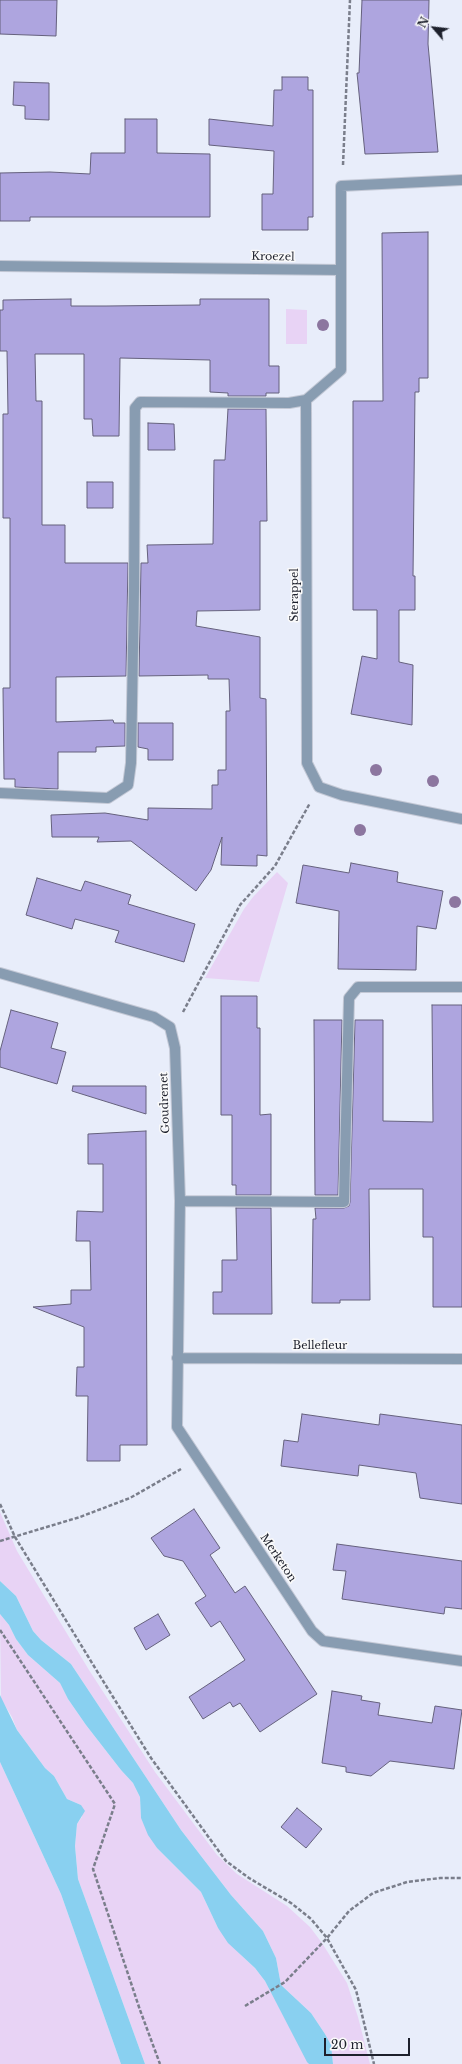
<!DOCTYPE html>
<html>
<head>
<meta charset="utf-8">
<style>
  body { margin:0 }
  #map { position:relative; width:462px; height:2064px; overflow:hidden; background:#e8edfa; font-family:"Libre Baskerville",serif }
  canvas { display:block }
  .north { position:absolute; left:414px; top:8px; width:40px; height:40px; -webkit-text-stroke:3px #fafafa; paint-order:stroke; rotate:298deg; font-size:11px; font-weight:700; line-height:16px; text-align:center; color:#1d202c }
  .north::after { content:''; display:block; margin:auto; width:14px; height:18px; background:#1d202c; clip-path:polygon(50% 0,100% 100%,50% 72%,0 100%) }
  .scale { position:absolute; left:324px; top:2038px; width:86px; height:18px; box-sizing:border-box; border:2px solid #1d202c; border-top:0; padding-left:5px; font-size:12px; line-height:14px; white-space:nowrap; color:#1d202c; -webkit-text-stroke:3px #fafafa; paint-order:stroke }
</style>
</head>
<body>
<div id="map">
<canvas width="462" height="2064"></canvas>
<div class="north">N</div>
<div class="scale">20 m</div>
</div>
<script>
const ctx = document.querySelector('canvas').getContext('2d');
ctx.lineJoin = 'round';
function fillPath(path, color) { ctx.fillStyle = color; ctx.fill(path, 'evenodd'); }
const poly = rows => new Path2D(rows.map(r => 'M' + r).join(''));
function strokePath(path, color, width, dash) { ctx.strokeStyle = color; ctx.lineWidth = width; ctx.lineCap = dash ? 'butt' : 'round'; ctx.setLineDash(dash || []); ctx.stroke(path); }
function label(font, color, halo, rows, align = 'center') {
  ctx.font = font + ' "Libre Baskerville",serif'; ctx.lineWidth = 3; ctx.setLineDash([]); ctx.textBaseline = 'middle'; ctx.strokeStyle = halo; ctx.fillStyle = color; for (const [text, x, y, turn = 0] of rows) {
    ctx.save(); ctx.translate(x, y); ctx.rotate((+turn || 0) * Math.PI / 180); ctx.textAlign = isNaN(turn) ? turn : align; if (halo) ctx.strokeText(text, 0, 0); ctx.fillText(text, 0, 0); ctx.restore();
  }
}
fillPath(poly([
  [286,309,307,310,307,344,286,344],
  [277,872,288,883,259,982,205,978,244,909,253,897],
  [0,1512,17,1551,89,1670,155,1772,217,1855,237,1874,287,1906,310,1927,322,1943,347,1983,358,2017,370,2064,333,2064,331,2045,325,2034,311,2013,281,1985,276,1958,263,1931,231,1895,181,1830,71,1664,41,1640,33,1631,16,1596,0,1581],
  [0,1614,9,1625,16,1639,28,1655,60,1683,68,1699,86,1725,121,1770,133,1783,140,1797,141,1818,157,1848,201,1892,218,1928,241,1955,255,1968,265,1981,309,2064,145,2064,78,1879,75,1846,77,1824,82,1817,81,1805,67,1799,54,1776,45,1768,17,1730,12,1717,1,1699],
  [0,1762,61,1894,121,2064,0,2064]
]), '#e8d3f5');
fillPath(poly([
  [0,1581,16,1596,33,1631,41,1640,71,1664,181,1830,231,1895,263,1931,276,1958,281,1985,311,2013,325,2034,331,2045,333,2064,309,2064,307,2062,265,1981,255,1968,228,1943,218,1928,201,1892,157,1848,148,1835,141,1818,140,1797,133,1783,121,1770,86,1725,68,1699,60,1683,28,1655,16,1639,9,1625,0,1614],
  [0,1695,17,1730,45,1768,54,1776,67,1799,81,1805,85,1811,77,1824,75,1846,78,1879,145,2064,121,2064,61,1894,0,1762]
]), '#89d0f0');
const building = poly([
  [0,0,57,0,56,36,0,34,0,0],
  [362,0,429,0,428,44,438,152,365,154,357,73,359,73,362,0],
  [282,77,308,77,308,90,313,90,313,217,308,217,308,230,262,230,262,194,273,194,274,151,209,145,209,119,273,126,274,90,282,90,282,77],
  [14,82,49,83,49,120,25,119,25,106,13,105,14,82],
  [125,119,157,119,157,153,210,154,210,217,30,217,30,221,0,221,0,173,50,172,90,174,91,153,125,153,125,119],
  [428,232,428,378,419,378,419,392,415,392,413,576,415,576,415,610,399,610,399,662,413,665,412,725,351,714,362,656,377,659,377,610,353,610,353,401,383,401,382,233,428,232],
  [71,299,71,306,106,306,200,305,200,299,269,299,269,366,279,366,279,393,266,393,266,396,228,396,228,393,210,392,210,360,120,358,119,436,93,436,92,419,84,419,84,354,35,354,36,401,42,401,42,525,65,525,65,563,128,563,126,676,56,677,56,722,113,720,114,723,125,723,125,746,96,747,96,752,58,752,58,789,15,787,15,779,4,779,3,688,10,688,10,518,3,518,3,414,8,414,7,351,0,351,0,310,3,310,3,300,71,299],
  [228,409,266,409,267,521,260,521,260,610,197,611,196,626,260,637,260,698,266,699,267,856,257,855,257,866,221,865,222,837,211,870,196,891,131,841,97,842,99,837,52,837,51,815,105,813,148,820,148,808,212,809,212,785,218,785,218,770,226,770,226,711,230,711,229,679,208,679,208,675,139,676,141,563,148,563,147,545,213,544,214,460,225,460,228,409],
  [148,423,174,424,175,450,148,450,148,423],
  [87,482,113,482,113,508,87,508,87,482],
  [138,723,173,723,173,760,148,760,148,749,138,747,138,723],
  [351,863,398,872,397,882,443,891,436,929,417,926,416,970,338,969,339,911,296,903,303,865,349,873,351,863],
  [37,878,81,891,85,881,131,895,128,904,195,924,184,962,115,942,119,931,75,919,72,929,26,915,37,878],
  [221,996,257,996,257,1028,260,1028,260,1115,271,1114,271,1195,236,1195,236,1185,232,1185,232,1115,221,1115,221,996],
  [432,1005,462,1005,462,1307,433,1307,433,1237,423,1237,423,1189,369,1189,370,1300,340,1300,340,1303,312,1303,313,1219,316,1219,315,1208,344,1208,349,1206,350,1202,355,1020,383,1020,383,1121,433,1122,432,1005],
  [11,1010,58,1023,51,1048,66,1052,57,1084,0,1067,0,1051,11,1010],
  [314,1020,342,1020,338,1195,315,1195,314,1020],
  [73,1086,146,1086,146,1114,72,1091,73,1086],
  [146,1131,147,1445,120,1445,120,1461,87,1461,88,1396,76,1396,77,1367,84,1367,84,1327,33,1307,71,1304,71,1290,91,1290,90,1241,76,1241,77,1211,103,1212,103,1164,88,1164,88,1134,146,1131],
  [236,1208,271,1208,272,1314,213,1314,213,1292,222,1292,222,1260,237,1260,236,1208],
  [302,1414,379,1425,380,1414,462,1425,462,1504,420,1498,416,1473,359,1465,358,1476,281,1466,284,1440,298,1442,302,1414],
  [194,1509,220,1548,210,1555,235,1593,245,1586,317,1694,260,1732,240,1703,233,1707,230,1702,203,1719,189,1697,245,1660,220,1621,211,1627,195,1603,206,1596,183,1561,164,1556,151,1538,194,1509],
  [337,1544,462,1561,462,1609,445,1607,444,1614,342,1599,346,1571,333,1570,337,1544],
  [158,1614,170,1635,146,1650,134,1628,158,1614],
  [332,1691,362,1696,361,1700,380,1703,378,1715,432,1723,435,1706,462,1710,454,1769,390,1761,371,1776,346,1772,346,1767,322,1763,332,1691],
  [297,1808,322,1829,306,1848,281,1827,297,1808]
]);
fillPath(building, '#aea5df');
strokePath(building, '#65617d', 1);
const minor = poly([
  [0,266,341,270,341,186,462,180],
  [341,270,341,370,306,400,307,763,319,787,342,795,462,819],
  [0,793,108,798,128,785,131,763,134,589,135,408,140,402,289,403,306,400],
  [0,973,154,1017,170,1027,175,1048,180,1201,177,1427,312,1631,323,1641,462,1661],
  [180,1201,344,1202,349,998,358,987,462,987],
  [177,1358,462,1359]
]);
strokePath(minor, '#c3c8d5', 12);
strokePath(poly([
  [343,165,350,0],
  [183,1012,240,905,275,866,310,803],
  [0,1504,15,1537,100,1676,151,1758,226,1861,249,1878,291,1903,311,1919,327,1938,356,1990,374,2064],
  [0,1541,80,1517,130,1498,181,1469],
  [0,1630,115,1804,93,1869,140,2010,160,2064],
  [245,2006,285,1982,327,1938,349,1911,373,1893,407,1882,440,1878,462,1878]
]), '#7a7e8b', 2.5, [4, 2]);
strokePath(minor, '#889cb1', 10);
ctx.fillStyle = '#8c769f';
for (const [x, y] of [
  [323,325],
  [376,770],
  [433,781],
  [360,830],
  [455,902]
]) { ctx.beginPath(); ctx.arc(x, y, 6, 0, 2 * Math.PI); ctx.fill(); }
label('11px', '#1d202c', '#fafafa', [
  ["Kroezel",273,257,1],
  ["Sterappel",295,595,-90],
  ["Goudrenet",165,1103,-92],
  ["Bellefleur",320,1346],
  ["Merketon",278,1558,56]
]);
</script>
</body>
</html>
